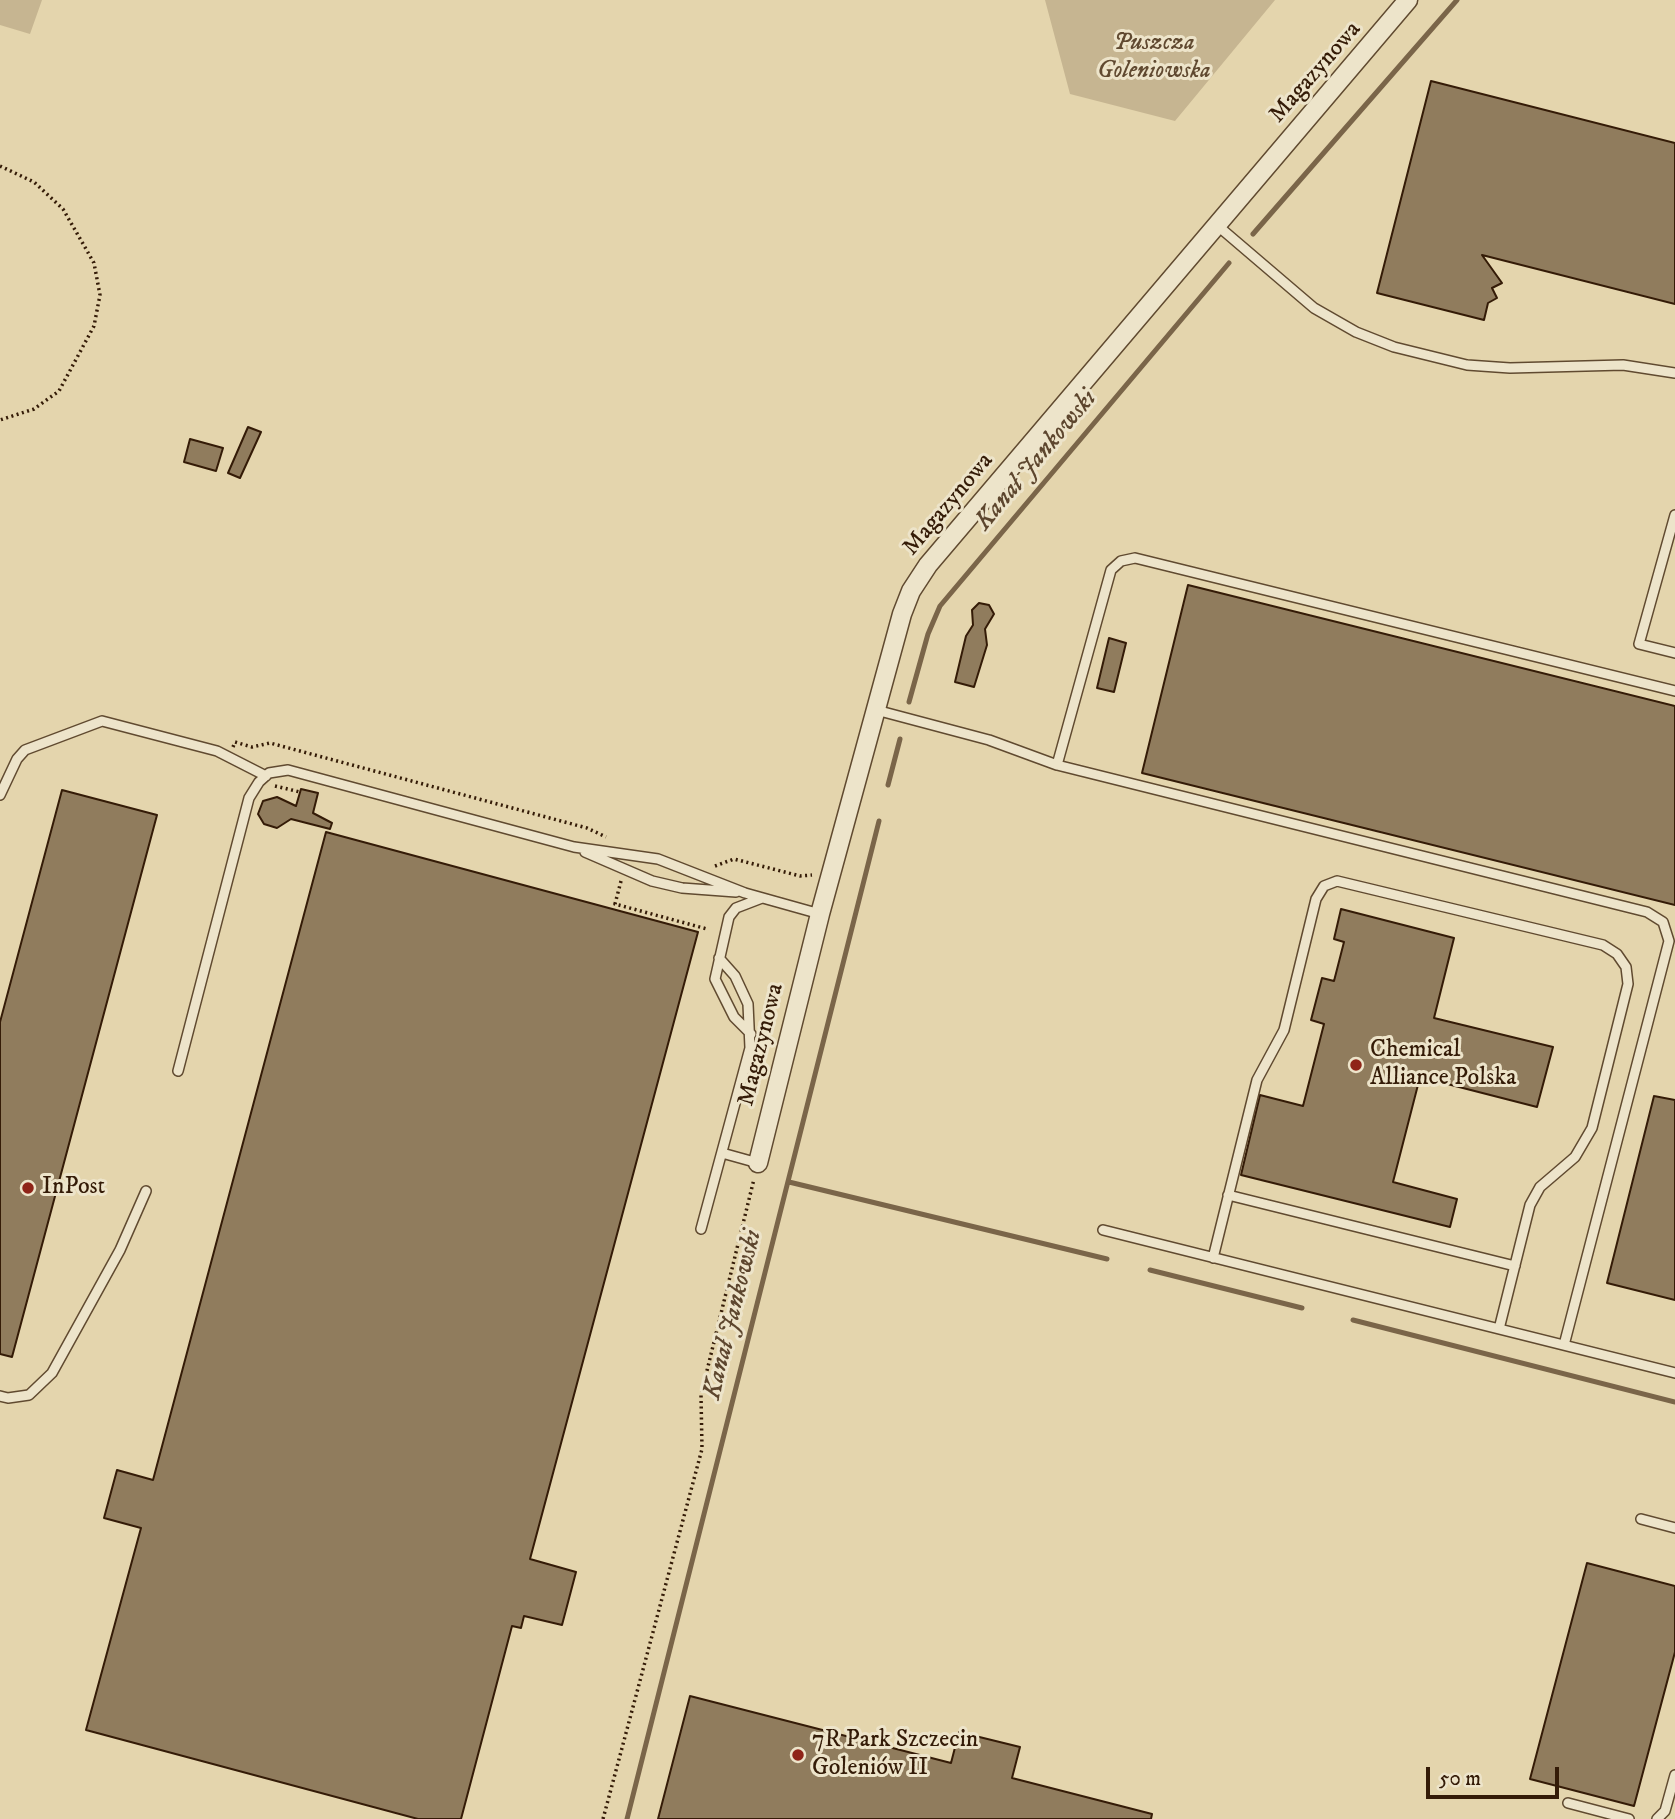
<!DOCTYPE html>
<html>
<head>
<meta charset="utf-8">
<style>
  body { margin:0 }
  #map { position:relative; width:1675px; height:1819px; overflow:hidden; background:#e4d5ad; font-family:"IM FELL DW Pica",serif }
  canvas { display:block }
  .scale { position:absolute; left:1426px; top:1767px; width:133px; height:32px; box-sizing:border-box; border:4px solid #341b07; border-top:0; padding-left:9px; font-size:21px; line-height:24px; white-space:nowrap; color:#341b07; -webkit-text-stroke:5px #ede4ca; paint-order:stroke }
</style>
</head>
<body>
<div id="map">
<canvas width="1675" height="1819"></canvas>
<div class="scale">50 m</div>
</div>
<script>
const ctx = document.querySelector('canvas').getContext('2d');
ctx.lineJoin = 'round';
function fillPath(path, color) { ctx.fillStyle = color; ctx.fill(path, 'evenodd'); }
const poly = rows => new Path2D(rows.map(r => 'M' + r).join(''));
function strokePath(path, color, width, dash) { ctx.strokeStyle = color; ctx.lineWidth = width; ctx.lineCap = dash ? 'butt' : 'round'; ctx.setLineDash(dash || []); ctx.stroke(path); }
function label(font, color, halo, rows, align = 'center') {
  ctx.font = font + ' "IM FELL DW Pica",serif'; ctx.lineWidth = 6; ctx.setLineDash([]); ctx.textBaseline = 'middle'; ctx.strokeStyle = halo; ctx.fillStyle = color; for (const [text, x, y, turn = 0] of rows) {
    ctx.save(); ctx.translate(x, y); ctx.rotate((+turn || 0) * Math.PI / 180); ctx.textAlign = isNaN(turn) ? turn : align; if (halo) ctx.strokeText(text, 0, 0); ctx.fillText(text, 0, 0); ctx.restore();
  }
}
fillPath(poly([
  [0,0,42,0,30,34,0,25],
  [1045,0,1275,0,1175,121,1070,94]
]), '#c6b591');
strokePath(poly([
  [1253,234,1457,0],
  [909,702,928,634,940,606,1229,263],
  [888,785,900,739],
  [789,1182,1107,1259],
  [1150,1270,1302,1308],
  [1353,1320,1675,1402],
  [627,1819,879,821]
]), '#7a6549', 5);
const building = poly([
  [1431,81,1675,143,1675,304,1482,255,1502,283,1492,288,1497,298,1488,303,1484,320,1377,293,1431,81],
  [248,427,261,432,240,478,228,473,248,427],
  [190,439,223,448,216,471,184,462,190,439],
  [1188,585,1675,706,1675,905,1142,773,1188,585],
  [979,603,989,605,994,614,985,629,987,645,974,687,955,682,966,636,973,625,972,610,979,603],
  [1109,638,1126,643,1114,692,1097,688,1109,638],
  [301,789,318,793,313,813,332,823,330,829,291,819,277,828,264,824,258,814,263,801,277,797,296,806,301,789],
  [62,790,157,815,12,1357,0,1354,0,1022,62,790],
  [326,832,698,932,530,1559,576,1572,562,1625,524,1616,521,1628,512,1626,461,1819,418,1819,86,1730,141,1528,104,1518,117,1470,153,1480,326,832],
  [1341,909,1454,938,1434,1018,1553,1047,1537,1107,1420,1077,1393,1182,1457,1199,1450,1227,1241,1175,1260,1095,1303,1106,1324,1024,1311,1020,1322,978,1334,981,1344,942,1334,939,1341,909],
  [1654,1096,1675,1100,1675,1300,1607,1283,1654,1096],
  [1587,1563,1675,1586,1675,1652,1634,1806,1530,1779,1587,1563],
  [690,1696,951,1763,959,1732,1020,1747,1012,1778,1152,1814,1151,1819,658,1819,690,1696]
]);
fillPath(building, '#907c5d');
strokePath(building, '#341b07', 2);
const lane = poly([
  [1218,226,1314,308,1356,332,1394,347,1467,365,1510,368,1623,365,1675,373],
  [1675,515,1639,644,1675,653],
  [876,710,989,740,1057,765],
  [0,795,17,759,25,750,102,721,217,751,266,776],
  [585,852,652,881,682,888,736,892],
  [751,1034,734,1017,715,979,729,917,736,908,762,898],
  [178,1071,249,798,259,782,269,773,288,770,574,847,658,859,745,893,820,914],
  [722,1153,758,1163],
  [1228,1195,1515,1266],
  [701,1229,750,1048,748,1004,735,976,719,958],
  [1103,1230,1675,1373],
  [1213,1258,1257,1080,1284,1030,1316,899,1324,886,1337,881,1603,945,1617,954,1626,967,1628,984,1592,1128,1575,1157,1540,1187,1530,1205,1499,1329],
  [1564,1345,1669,941,1663,922,1647,912,1057,765,1111,570,1121,561,1135,558,1675,691],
  [0,1396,8,1398,29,1395,52,1373,120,1250,146,1191],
  [1641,1519,1675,1528],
  [1568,1803,1629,1819],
  [1657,1819,1665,1811,1675,1775]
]);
const street = poly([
  [758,1163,820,914,902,614,911,591,928,565,1408,0]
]);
strokePath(lane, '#604a30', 12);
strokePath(street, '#604a30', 21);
strokePath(poly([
  [0,166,34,182,63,209,94,263,100,295,94,326,59,391,34,409,0,420],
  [233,747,235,742,252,747,270,743,587,828,606,837],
  [275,786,300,792],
  [715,866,734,859,800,876,812,875],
  [621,881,615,904,707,929],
  [603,1819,702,1449,701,1395,754,1179]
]), '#341b07', 3.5, [2, 3.5]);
strokePath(lane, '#ede4ca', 9);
strokePath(street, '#ede4ca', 18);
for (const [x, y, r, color] of [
  [1356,1065,7,"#8f2418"],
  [28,1188,7,"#8f2418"],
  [798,1755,7,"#8f2418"]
]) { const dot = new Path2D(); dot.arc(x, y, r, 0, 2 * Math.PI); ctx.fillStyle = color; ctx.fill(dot); strokePath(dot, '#ede4ca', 2.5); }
label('italic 24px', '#604930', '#ede4ca', [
  ["Puszcza",1154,44],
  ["Goleniowska",1154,72]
]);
label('24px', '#341b07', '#ede4ca', [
  ["Magazynowa",1316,73,-49],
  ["Magazynowa",949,505,-50],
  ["Magazynowa",762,1045,-76]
]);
label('24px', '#341b07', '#ede4ca', [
  ["Chemical",1370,1051],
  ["Alliance Polska",1370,1079],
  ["InPost",42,1188],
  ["7R Park Szczecin",812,1741],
  ["Goleniów II",812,1769]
], 'left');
label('italic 26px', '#5d462e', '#ede4ca', [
  ["Kanał Jankowski",1037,461,-50],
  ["Kanał Jankowski",734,1315,-76]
]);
</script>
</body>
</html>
